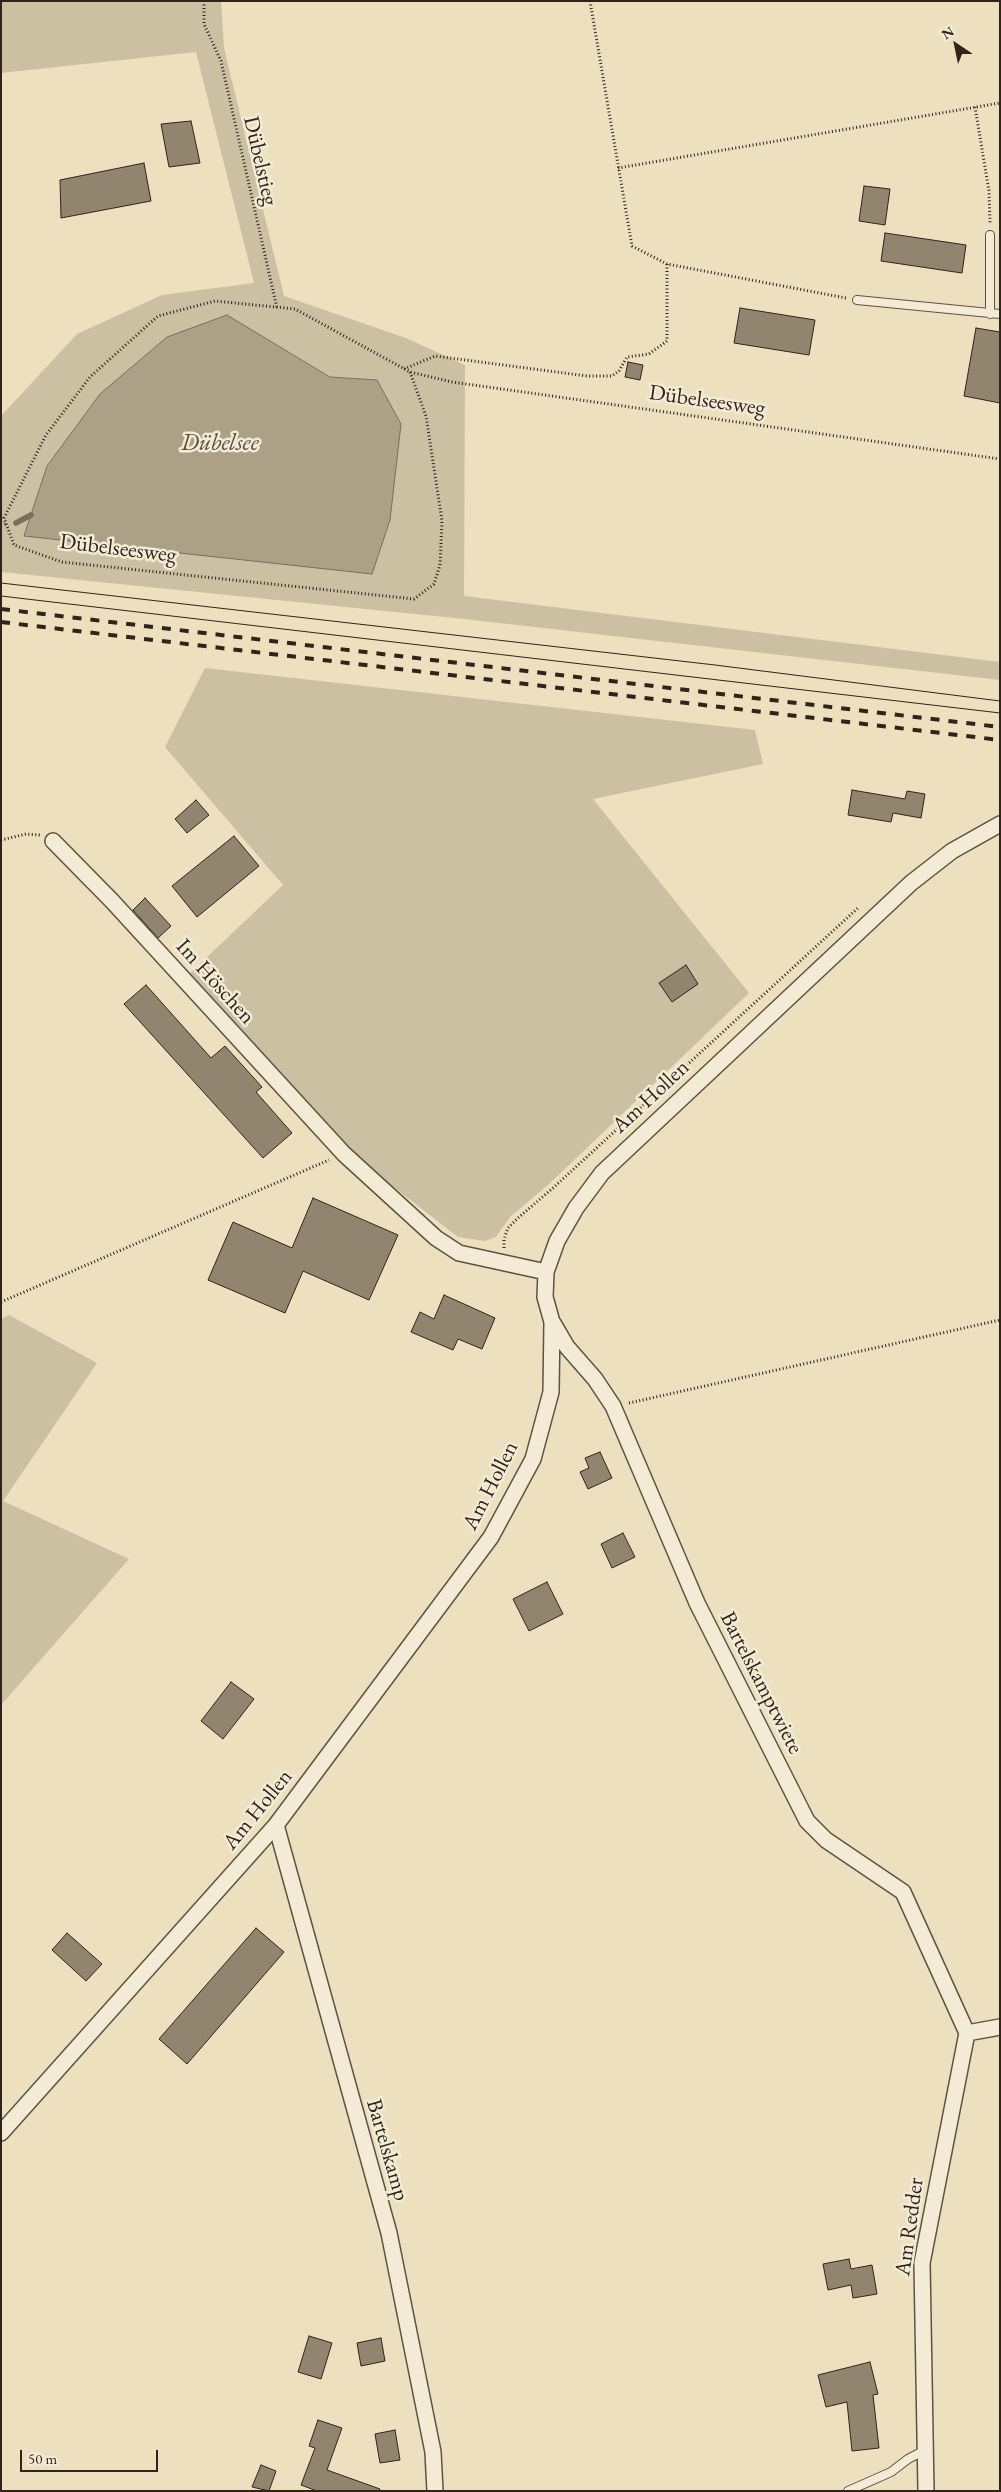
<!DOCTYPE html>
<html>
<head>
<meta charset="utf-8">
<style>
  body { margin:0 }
  #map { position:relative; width:1001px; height:2492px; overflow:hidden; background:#ece0be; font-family:"EB Garamond",serif }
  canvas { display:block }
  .frame { position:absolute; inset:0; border:2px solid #30231c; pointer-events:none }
  .north { position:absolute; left:931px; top:20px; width:50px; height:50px; -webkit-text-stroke:4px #f3ebd5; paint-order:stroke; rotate:326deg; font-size:14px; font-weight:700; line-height:20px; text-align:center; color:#30231c }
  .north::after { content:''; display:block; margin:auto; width:18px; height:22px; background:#30231c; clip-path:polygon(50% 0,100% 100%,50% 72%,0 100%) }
  .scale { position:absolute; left:20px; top:2450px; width:138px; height:22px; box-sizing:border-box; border:2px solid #30231c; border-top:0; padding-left:6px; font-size:15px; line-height:18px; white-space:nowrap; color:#30231c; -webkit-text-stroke:4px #f3ebd5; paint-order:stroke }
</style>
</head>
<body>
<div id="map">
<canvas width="1001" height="2492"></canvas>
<div class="frame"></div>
<div class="north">N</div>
<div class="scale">50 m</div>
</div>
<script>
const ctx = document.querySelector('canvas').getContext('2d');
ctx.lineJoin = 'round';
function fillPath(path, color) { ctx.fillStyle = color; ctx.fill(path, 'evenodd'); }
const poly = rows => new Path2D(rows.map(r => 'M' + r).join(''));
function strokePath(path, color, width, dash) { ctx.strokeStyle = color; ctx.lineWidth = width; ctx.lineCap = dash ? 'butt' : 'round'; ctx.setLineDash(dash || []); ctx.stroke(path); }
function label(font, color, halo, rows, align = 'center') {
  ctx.font = font + ' "EB Garamond",serif'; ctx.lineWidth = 5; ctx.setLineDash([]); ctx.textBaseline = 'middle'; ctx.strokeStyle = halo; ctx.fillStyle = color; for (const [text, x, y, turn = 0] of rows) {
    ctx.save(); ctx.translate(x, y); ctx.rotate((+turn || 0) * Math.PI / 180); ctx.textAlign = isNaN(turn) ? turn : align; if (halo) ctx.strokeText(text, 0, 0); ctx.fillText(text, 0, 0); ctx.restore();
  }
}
fillPath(poly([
  [1,1,221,1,224,48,284,296,406,338,465,365,464,596,1000,662,1000,680,464,619,1,572,1,416,77,334,162,295,254,283,196,52,1,73],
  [227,315,331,377,377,380,24,536,47,466],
  [205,668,755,730,763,764,593,799,749,993,548,1185,510,1217,496,1237,485,1241,458,1237,368,1167,186,977,283,885,165,747],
  [9,1315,97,1363,3,1501,129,1559,1,1705,1,1319]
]), '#ccc0a2');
const water = poly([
  [227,315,330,377,377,380,401,424,390,520,372,574,24,536,47,466,100,394,167,337,227,315]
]);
fillPath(water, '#aca087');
strokePath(water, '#7a6e5c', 1);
strokePath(poly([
  [16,523,31,515]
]), '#7a6e5c', 5.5);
const building = poly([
  [191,121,200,163,169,167,161,124,191,121],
  [144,163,151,201,61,218,60,180,144,163],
  [864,186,890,189,885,225,859,221,864,186],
  [885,233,966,245,962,273,881,261,885,233],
  [740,308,815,320,809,355,734,343,740,308],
  [976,328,1000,332,1000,403,964,396,976,328],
  [628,362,643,365,640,380,625,377,628,362],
  [852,790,905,799,907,791,925,794,921,818,893,813,891,822,848,815,852,790],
  [196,800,209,815,187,833,175,819,196,800],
  [234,836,259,866,197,917,172,886,234,836],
  [145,898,171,926,158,938,133,910,145,898],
  [686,965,698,984,672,1002,659,983,686,965],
  [146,985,211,1058,225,1046,262,1087,256,1092,292,1133,263,1158,124,1004,146,985],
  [313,1198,398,1235,369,1300,303,1271,285,1313,208,1280,233,1222,292,1248,313,1198],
  [444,1295,495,1318,482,1349,458,1339,453,1350,411,1332,420,1312,434,1319,444,1295],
  [600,1452,612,1478,588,1489,580,1472,589,1468,585,1458,600,1452],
  [623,1533,635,1557,612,1568,601,1544,623,1533],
  [547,1582,563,1614,529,1631,513,1599,547,1582],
  [231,1682,254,1699,223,1739,201,1721,231,1682],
  [256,1928,284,1952,187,2064,159,2039,256,1928],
  [67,1933,102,1964,86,1981,52,1950,67,1933],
  [849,2259,851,2269,872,2265,877,2294,853,2298,851,2285,828,2290,823,2264,849,2259],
  [309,2336,332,2343,321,2379,298,2372,309,2336],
  [381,2338,385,2361,361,2366,357,2343,381,2338],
  [870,2362,878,2394,873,2395,879,2448,852,2451,847,2402,826,2407,818,2375,870,2362],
  [318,2420,342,2428,327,2470,380,2489,379,2491,317,2491,301,2485,315,2448,309,2446,318,2420],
  [395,2430,400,2460,380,2463,375,2434,395,2430],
  [261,2465,276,2471,269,2491,252,2487,261,2465]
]);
fillPath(building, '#928570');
strokePath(building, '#30231c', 1);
const service = poly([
  [857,300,1000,314],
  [990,314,990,235],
  [848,2491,891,2472,908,2459,925,2450]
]);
const minor = poly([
  [53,841,112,901,344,1154,436,1238,459,1253,546,1272],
  [553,1323,567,1347,595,1379,613,1406,697,1603,807,1821,826,1840,903,1892,967,2033],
  [276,1825,389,2233,433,2452,435,2491],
  [967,2033,1000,2027],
  [1,2133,276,1825,491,1537,533,1459,551,1392,552,1322,545,1297,546,1272,557,1241,576,1208,602,1173,911,883,952,851,1000,824],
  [926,2491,922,2263,967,2033]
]);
strokePath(service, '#5f5244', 10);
strokePath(minor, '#5f5244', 18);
strokePath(poly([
  [204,1,204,24,221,61,277,308],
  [590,1,632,246,667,264,846,298],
  [975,107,989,191,990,223],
  [618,168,1000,103],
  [404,369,435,356,587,376,612,376,619,371,627,357,649,354,667,341,667,264],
  [410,372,426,416,442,521,440,565,434,584,414,599,62,562,14,545,4,518,46,435,90,377,158,316,215,301,295,309,410,372,452,382,1000,459],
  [1,525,6,524],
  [1,840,26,834,40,835],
  [504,1248,504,1239,508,1228,518,1218,553,1188,859,907],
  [1,1302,329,1160],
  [629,1403,1000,1320]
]), '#30231c', 3, [1, 2.5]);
strokePath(service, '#f3ebd5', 8);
strokePath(minor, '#f3ebd5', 15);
strokePath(poly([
  [1,583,715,665,1000,701],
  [1,596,1000,713]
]), '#30231c', 1);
strokePath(poly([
  [1,609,1000,727],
  [1,622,1000,740]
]), '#30231c', 4, [9, 9]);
label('22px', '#30231c', '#f3ebd5', [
  ["Dübelstieg",260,161,77],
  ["Dübelseesweg",707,401,8],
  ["Dübelseesweg",118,549,7],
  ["Im Höschen",215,982,48],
  ["Am Hollen",651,1097,-43],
  ["Am Hollen",491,1486,-63],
  ["Bartelskamptwiete",761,1683,63],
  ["Am Hollen",258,1810,-51],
  ["Bartelskamp",387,2150,74],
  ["Am Redder",910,2227,-82]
]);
label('italic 24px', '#5b4f41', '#f3ebd5', [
  ["Dübelsee",220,443]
]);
</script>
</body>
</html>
